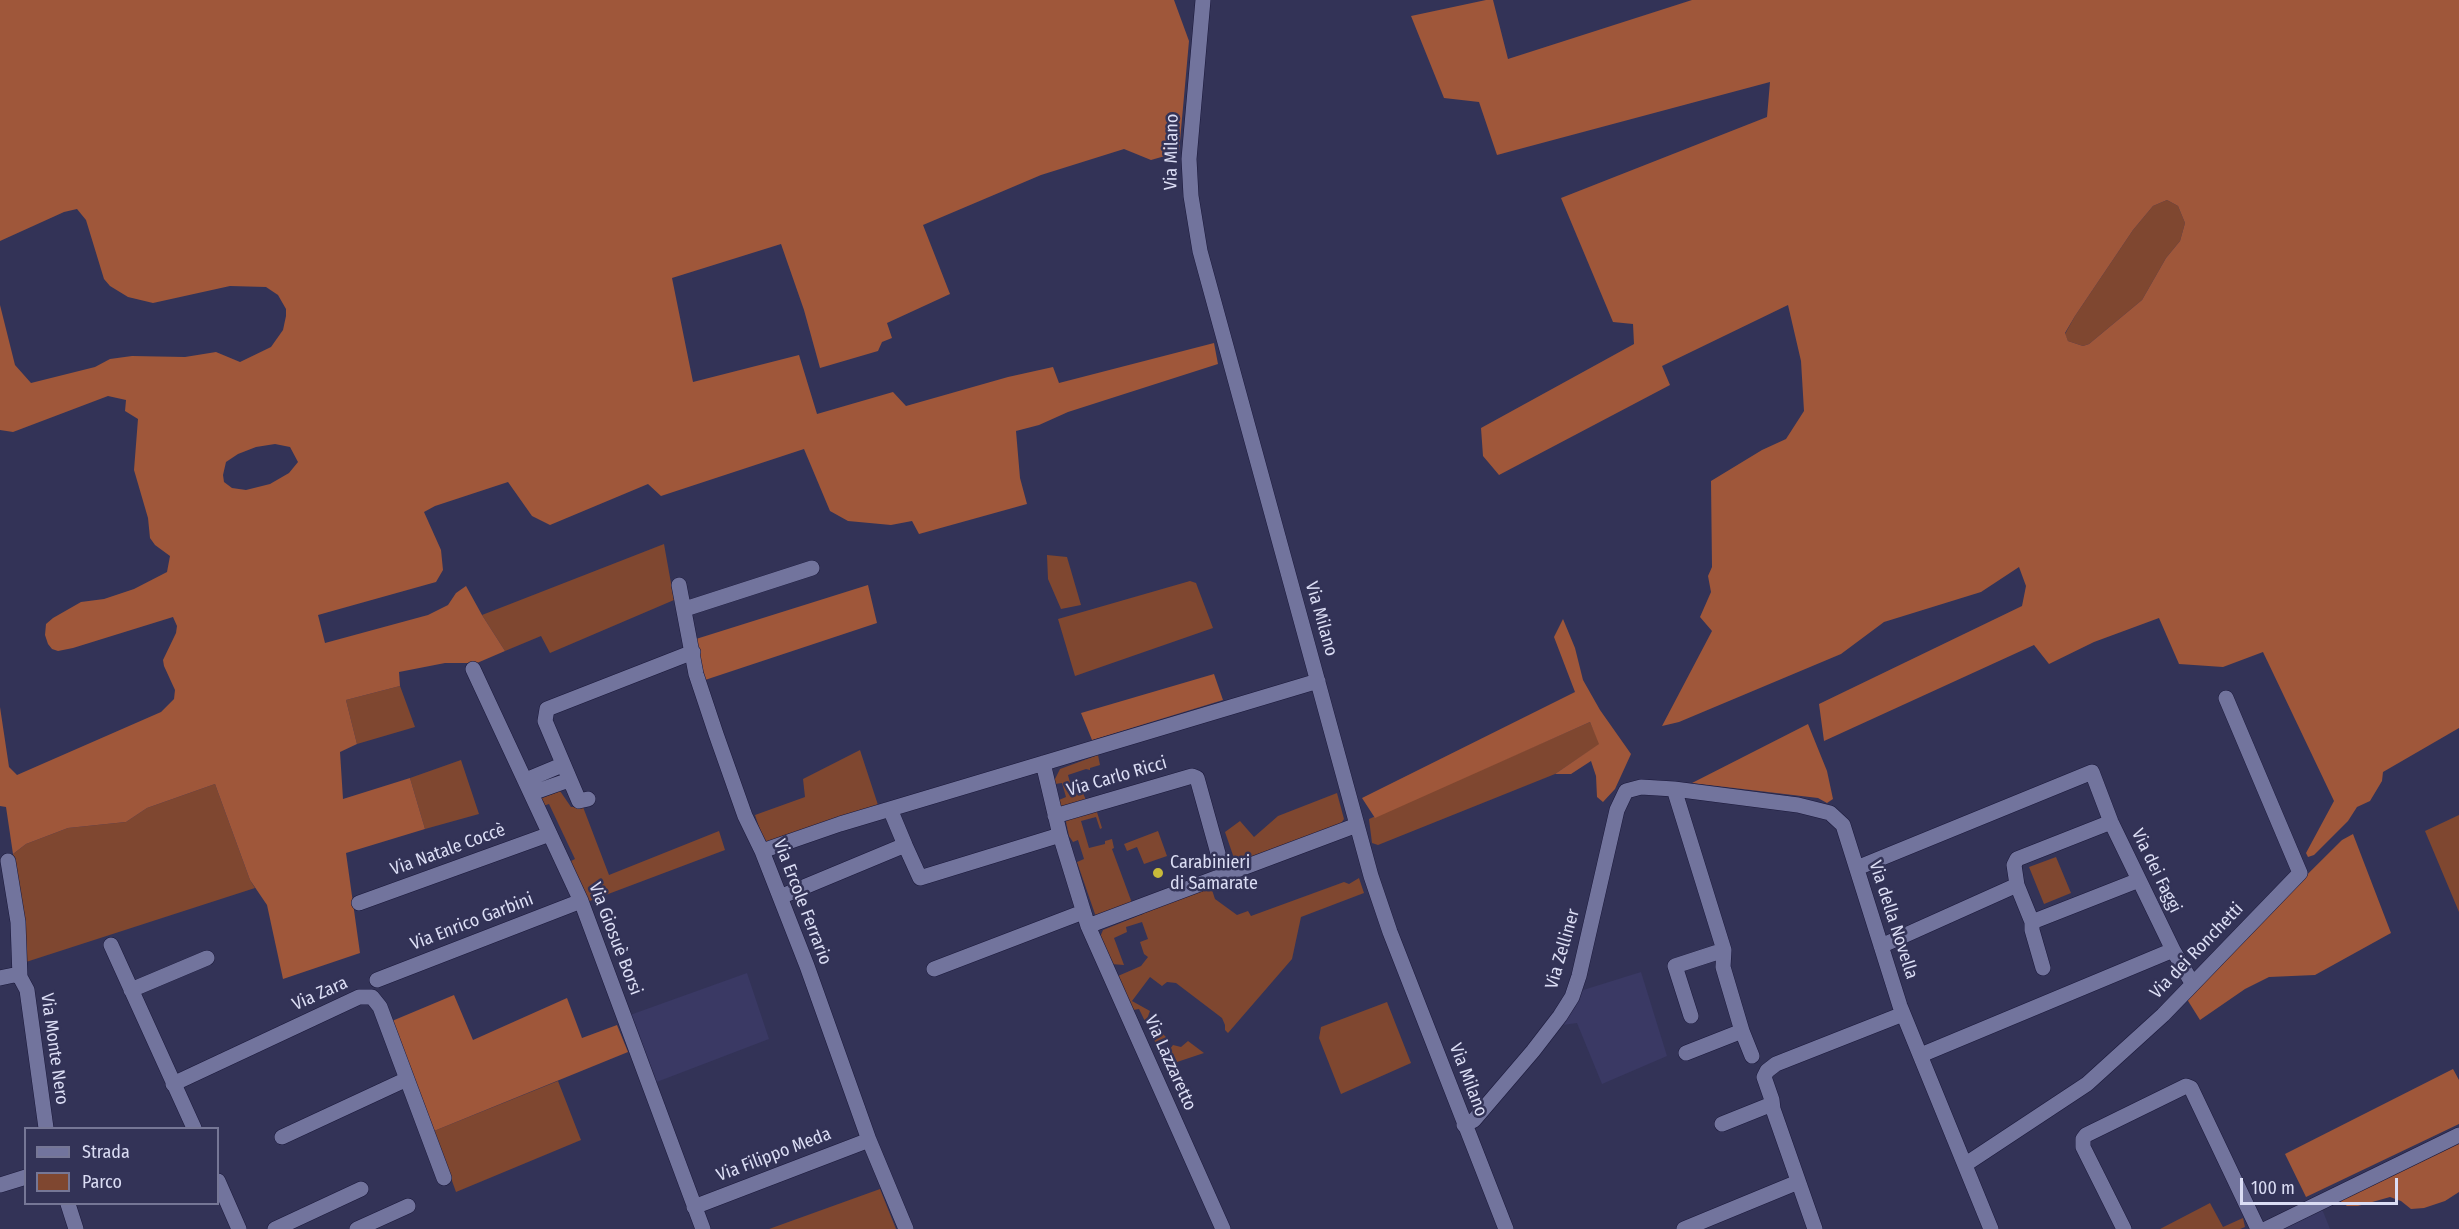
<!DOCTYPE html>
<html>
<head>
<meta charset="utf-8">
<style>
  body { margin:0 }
  #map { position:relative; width:2459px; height:1229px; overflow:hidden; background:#333357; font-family:"Fira Sans Condensed",sans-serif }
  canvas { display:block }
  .legend { position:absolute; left:24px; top:1127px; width:195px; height:78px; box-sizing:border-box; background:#333357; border:2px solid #767796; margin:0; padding:8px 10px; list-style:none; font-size:18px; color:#dbddf4 }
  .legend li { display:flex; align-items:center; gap:12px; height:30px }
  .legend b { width:30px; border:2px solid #767796 }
  .scale { position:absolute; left:2240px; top:1178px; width:158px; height:27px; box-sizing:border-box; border:3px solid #dbddf4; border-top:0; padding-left:8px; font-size:18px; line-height:21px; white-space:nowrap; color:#dbddf4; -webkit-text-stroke:4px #333357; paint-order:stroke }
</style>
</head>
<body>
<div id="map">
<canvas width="2459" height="1229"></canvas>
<ul class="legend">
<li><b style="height:8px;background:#72749d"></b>Strada</li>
<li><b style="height:16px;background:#7f4730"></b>Parco</li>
</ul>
<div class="scale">100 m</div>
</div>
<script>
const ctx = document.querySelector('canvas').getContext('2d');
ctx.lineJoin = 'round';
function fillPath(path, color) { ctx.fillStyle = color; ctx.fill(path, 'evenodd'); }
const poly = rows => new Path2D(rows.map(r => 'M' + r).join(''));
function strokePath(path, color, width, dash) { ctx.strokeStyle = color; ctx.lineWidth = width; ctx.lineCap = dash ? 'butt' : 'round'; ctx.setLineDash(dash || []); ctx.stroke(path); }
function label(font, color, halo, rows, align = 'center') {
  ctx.font = font + ' "Fira Sans Condensed",sans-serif'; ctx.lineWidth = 5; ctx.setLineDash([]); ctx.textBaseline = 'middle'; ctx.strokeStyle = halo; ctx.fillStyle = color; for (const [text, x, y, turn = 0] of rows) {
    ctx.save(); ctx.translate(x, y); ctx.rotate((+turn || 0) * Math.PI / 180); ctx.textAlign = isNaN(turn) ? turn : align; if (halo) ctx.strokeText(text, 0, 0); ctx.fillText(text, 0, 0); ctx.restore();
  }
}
fillPath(poly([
  [1641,972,1667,1056,1602,1084,1577,1023,1563,1025,1580,991],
  [747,973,769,1039,654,1083,630,1015],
  [2322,1209,2330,1229,2283,1229]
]), '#3a3964');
fillPath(poly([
  [2167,200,2178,206,2185,223,2180,241,2166,258,2142,300,2089,344,2083,346,2068,341,2065,334,2075,316,2133,230,2153,206],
  [664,544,674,600,550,653,541,636,505,651,482,615],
  [1047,555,1067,557,1081,605,1061,609,1048,579],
  [1190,581,1196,583,1213,628,1075,676,1058,619],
  [400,686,415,727,357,744,346,700],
  [1590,722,1600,744,1555,774,1378,845,1372,843,1369,819],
  [860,750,878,805,767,842,762,836,755,815,805,797,803,779],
  [1098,755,1100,765,1090,768,1090,770,1086,769,1068,775,1073,794,1082,791,1086,800,1063,807,1061,806,1059,800,1066,797,1062,783,1055,784,1054,781,1060,769],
  [461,760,479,814,425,829,410,778],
  [215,784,250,880,255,888,26,962,13,854,26,844,68,828,126,822,147,808],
  [560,791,571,807,583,807,609,875,719,831,725,850,587,902,569,862,575,859,549,804,543,806,540,799],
  [1337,793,1344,819,1339,826,1236,864,1225,832,1240,821,1254,837,1278,816],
  [1096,809,1102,828,1100,829,1096,817,1081,821,1089,848,1105,844,1105,841,1112,839,1114,848,1112,849,1132,903,1096,917,1077,862,1084,859,1078,840,1073,842,1069,836,1066,822,1067,818],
  [2459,815,2459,912,2425,831],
  [1158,831,1167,856,1144,864,1137,847,1127,851,1124,844],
  [2056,857,2071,893,2044,904,2029,867],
  [1359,878,1364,893,1301,917,1292,959,1228,1033,1225,1030,1225,1025,1222,1018,1176,983,1167,982,1162,986,1150,977,1132,1001,1150,1011,1147,1019,1166,1037,1159,1050,1139,1009,1133,1010,1118,976,1141,966,1148,957,1144,954,1140,942,1148,939,1142,922,1126,927,1127,932,1114,938,1124,965,1111,964,1100,937,1103,930,1143,914,1142,910,1210,884,1215,899,1237,915,1248,911,1251,916,1344,882,1349,884],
  [1387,1002,1411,1063,1341,1094,1319,1038,1321,1027],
  [1188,1041,1204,1053,1168,1065,1164,1057,1173,1045,1181,1047],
  [558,1081,581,1140,456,1192,434,1131],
  [880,1189,896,1229,769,1229],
  [2210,1203,2223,1227,2243,1218,2245,1227,2240,1229,2160,1229]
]), '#7f4730');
fillPath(poly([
  [0,0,1174,0,1189,41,1179,152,1151,160,1124,149,1041,175,923,225,950,294,887,323,892,338,882,342,878,351,820,368,804,310,781,244,672,278,693,382,799,355,817,414,893,392,906,406,1008,377,1053,367,1059,383,1214,343,1218,364,1068,412,1039,425,1016,431,1020,478,1027,504,919,534,912,521,891,525,848,521,830,511,804,449,661,496,648,484,550,525,532,516,508,482,435,506,424,512,441,550,443,570,436,582,318,615,325,643,428,615,448,605,456,593,466,586,482,615,505,651,477,663,445,663,399,672,400,686,346,700,357,744,340,752,343,799,410,778,425,829,346,853,360,953,283,979,267,905,250,880,215,784,147,808,126,822,68,828,26,844,13,854,6,807,0,806,0,707,9,767,17,775,161,712,174,699,175,690,164,666,163,660,176,633,177,626,173,617,73,648,58,651,52,649,48,644,45,635,46,624,53,618,81,602,104,599,134,589,167,572,170,556,155,545,150,538,148,518,134,470,138,419,125,411,126,400,108,396,13,432,0,430,0,305,15,365,31,383,95,367,110,359,132,356,185,357,216,352,240,362,271,347,283,330,286,316,286,309,278,295,266,287,230,286,153,303,128,297,110,286,104,279,86,220,77,209,64,212,0,241],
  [275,444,290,447,298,462,289,473,270,484,246,490,232,488,224,482,223,475,226,462,238,454,256,447],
  [1486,0,1493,0,1508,59,1692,0,2459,0,2459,728,2383,772,2382,781,2370,801,2357,807,2348,821,2314,855,2308,857,2306,853,2334,801,2263,652,2223,667,2179,664,2159,618,2094,642,2049,664,2034,645,1824,741,1819,704,2022,606,2026,586,2019,567,1981,592,1884,622,1841,654,1679,722,1662,726,1712,631,1700,617,1711,592,1708,576,1712,567,1711,481,1762,450,1786,439,1804,411,1801,361,1788,305,1662,366,1670,385,1499,475,1483,456,1481,428,1634,344,1633,324,1613,322,1561,198,1767,117,1770,82,1497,155,1479,102,1444,98,1411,16],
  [2167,200,2178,206,2185,223,2180,241,2166,258,2142,300,2089,344,2083,346,2068,341,2065,333,2075,316,2133,230,2153,206],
  [868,585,877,623,705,680,696,639],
  [1563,619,1575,648,1583,680,1600,710,1631,754,1615,789,1603,802,1597,797,1596,776,1591,761,1571,774,1555,774,1599,744,1590,722,1375,818,1362,798,1575,692,1554,637],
  [1214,674,1223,700,1092,740,1081,713],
  [1808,724,1827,771,1833,799,1827,803,1818,798,1692,783],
  [2353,834,2391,933,2315,975,2269,977,2245,989,2200,1020,2185,996,2342,840],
  [454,995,473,1040,567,998,582,1038,617,1025,628,1052,434,1131,392,1021],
  [2453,1069,2459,1080,2459,1124,2306,1197,2285,1154],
  [2459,1142,2459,1192,2445,1201,2424,1208,2411,1209,2401,1201,2390,1197,2358,1206,2347,1206,2338,1199]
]), '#9f573a');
const minor = poly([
  [1203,0,1189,159,1191,196,1200,251,1371,876,1390,932,1506,1229],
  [679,585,696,674,716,734,745,816,762,851,807,966,869,1140,906,1229],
  [685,609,812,568],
  [473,669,581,901,703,1229],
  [1043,763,1060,835,1088,926,1223,1229],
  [526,780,562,765],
  [1674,789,1724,950,1723,967,1742,1031],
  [532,793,569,780],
  [588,799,579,801,545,721,547,709,693,652],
  [890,809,905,845],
  [1055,816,1192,776,1197,778,1224,875],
  [2111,822,2017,859,2014,865,2017,885,2032,922,2139,880],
  [762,851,840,824,1318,681],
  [8,861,18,922,20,977,27,990,46,1128],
  [1857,868,2092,772,2111,822,2173,950,2192,983],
  [780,897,905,845,920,878,1060,835],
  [359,903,550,834],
  [2032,922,2032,930,2043,968],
  [1088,926,1357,825],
  [111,945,194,1128],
  [1881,946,2017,885],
  [934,969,1083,912],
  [0,978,14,975,20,977],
  [377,980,581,901],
  [131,990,207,958],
  [1691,1016,1675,966,1724,950],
  [1686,1053,1742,1031,1752,1056],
  [1921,1055,2173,950],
  [173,1084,359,997,372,997,380,1007,444,1178],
  [1722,1124,1772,1104],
  [1464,1125,1474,1120,1533,1051,1560,1016,1572,997,1579,976,1617,810,1626,791,1641,787,1674,789,1798,805,1830,813,1843,825,1900,1006,1991,1229],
  [282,1137,407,1079],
  [1966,1164,2087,1084,2163,1015,2300,873,2226,698],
  [218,1181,239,1229],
  [0,1185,26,1177],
  [68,1204,76,1229],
  [694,1207,869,1140],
  [275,1229,361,1189],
  [357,1229,408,1206],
  [1684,1229,1798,1182],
  [1815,1229,1773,1109,1772,1100,1764,1077,1767,1071,1776,1064,1903,1014],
  [2124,1229,2083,1147,2083,1139,2086,1135,2186,1086,2191,1088,2258,1229],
  [2266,1229,2459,1135]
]);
strokePath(minor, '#1b193b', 16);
strokePath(minor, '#72749d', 15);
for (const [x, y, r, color] of [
  [1158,873,6,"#c9ba3a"]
]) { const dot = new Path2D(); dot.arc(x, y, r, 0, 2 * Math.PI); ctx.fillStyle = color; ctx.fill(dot); strokePath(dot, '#333357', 2); }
label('18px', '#dbddf4', '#333357', [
  ["Via Milano",1172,152,-89],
  ["Via Milano",1321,619,74],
  ["Via Carlo Ricci",1117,777,-16],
  ["Via Natale Coccè",448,850,-20],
  ["Via dei Faggi",2156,871,64],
  ["Via Ercole Ferrario",802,902,69],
  ["Via della Novella",1893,920,72],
  ["Via Enrico Garbini",472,922,-21],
  ["Via Giosuè Borsi",615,939,69],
  ["Via Zelliner",1563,949,-74],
  ["Via dei Ronchetti",2197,951,-46],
  ["Via Zara",320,994,-24],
  ["Via Monte Nero",54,1049,82],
  ["Via Lazzaretto",1170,1063,66],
  ["Via Milano",1468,1080,69],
  ["Via Filippo Meda",774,1155,-21]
]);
label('18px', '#dbddf4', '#333357', [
  ["Carabinieri",1170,863],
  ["di Samarate",1170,884]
], 'left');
</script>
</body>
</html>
